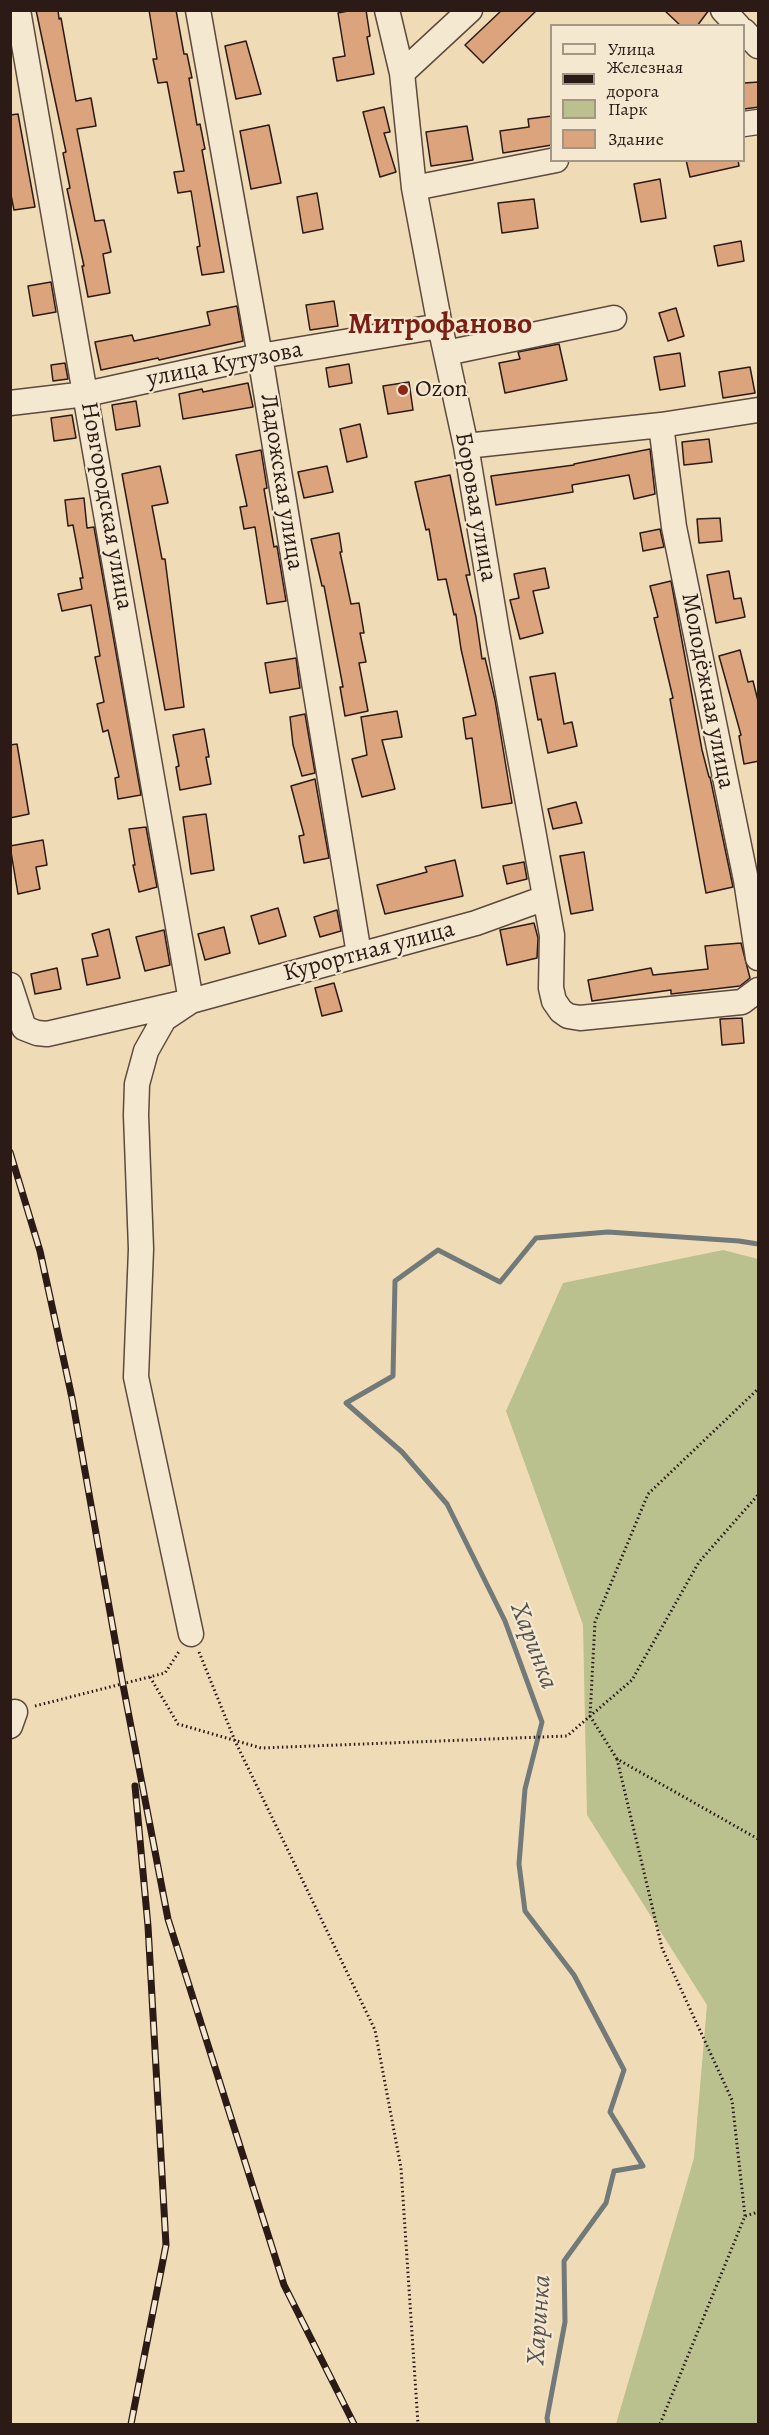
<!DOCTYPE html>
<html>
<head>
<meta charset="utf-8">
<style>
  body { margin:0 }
  #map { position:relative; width:769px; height:2435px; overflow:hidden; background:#f0dbb7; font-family:Alegreya,serif }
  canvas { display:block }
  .frame { position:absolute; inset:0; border:12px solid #2b1a15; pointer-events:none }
  .legend { position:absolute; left:550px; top:24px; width:195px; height:138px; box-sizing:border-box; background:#f5e8d0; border:2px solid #a49685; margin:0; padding:8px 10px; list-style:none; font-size:18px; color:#2b1a15 }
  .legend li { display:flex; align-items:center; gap:12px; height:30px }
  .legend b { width:30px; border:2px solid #a49685 }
</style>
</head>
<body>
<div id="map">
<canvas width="769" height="2435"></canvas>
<div class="frame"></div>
<ul class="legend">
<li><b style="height:8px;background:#f5e8d0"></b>Улица</li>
<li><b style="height:8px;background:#2b1a15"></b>Железная дорога</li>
<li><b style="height:16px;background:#bac08e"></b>Парк</li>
<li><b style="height:16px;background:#dba47d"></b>Здание</li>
</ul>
</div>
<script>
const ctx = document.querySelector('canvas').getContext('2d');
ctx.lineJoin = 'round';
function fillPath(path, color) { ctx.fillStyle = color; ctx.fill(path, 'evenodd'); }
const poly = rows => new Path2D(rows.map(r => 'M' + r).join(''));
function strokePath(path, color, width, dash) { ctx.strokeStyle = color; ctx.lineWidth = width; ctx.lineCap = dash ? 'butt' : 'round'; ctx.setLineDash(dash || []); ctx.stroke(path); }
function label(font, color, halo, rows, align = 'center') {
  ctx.font = font + ' Alegreya,serif'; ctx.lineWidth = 4.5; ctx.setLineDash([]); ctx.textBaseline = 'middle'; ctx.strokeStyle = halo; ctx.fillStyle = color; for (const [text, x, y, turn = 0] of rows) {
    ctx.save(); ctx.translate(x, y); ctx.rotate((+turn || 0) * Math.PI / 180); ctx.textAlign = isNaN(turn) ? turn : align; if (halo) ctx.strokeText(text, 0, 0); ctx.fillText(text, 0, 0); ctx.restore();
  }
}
fillPath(poly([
  [723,1250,758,1259,758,2424,616,2424,694,2158,707,2005,587,1815,583,1625,506,1411,563,1283]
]), '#bac08e');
strokePath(poly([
  [548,2424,547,2418,565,2322,564,2261,606,2203,614,2171,643,2166,610,2112,624,2070,574,1975,525,1911,519,1864,525,1789,542,1722,505,1621,447,1504,402,1452,346,1403,393,1376,395,1281,438,1250,500,1282,536,1238,608,1232,739,1241,758,1244]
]), '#717979', 5);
const building = poly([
  [36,10,58,10,59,19,61,18,76,101,91,98,96,126,77,129,95,221,104,220,111,252,103,254,110,293,88,297,82,266,84,266,67,189,70,188,63,153,66,152,36,10],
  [149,10,176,10,184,54,187,54,192,78,189,78,197,125,200,124,205,149,202,150,224,272,202,275,197,247,200,246,191,191,178,193,174,172,184,171,167,82,158,83,153,59,157,59,149,10],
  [353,10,366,10,370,36,367,37,374,74,337,81,333,58,345,56,338,13,353,10],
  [502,10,537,10,483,63,465,45,502,10],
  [664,10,709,10,697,26,681,26,664,10],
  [246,41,261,94,236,99,225,46,246,41],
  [759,82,759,107,744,109,744,83,759,82],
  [384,107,390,132,384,133,396,172,380,177,363,112,384,107],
  [18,114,35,207,14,210,10,190,10,115,18,114],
  [552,116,552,145,503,153,500,131,529,127,528,119,552,116],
  [269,125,281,183,251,189,240,131,269,125],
  [467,126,473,160,431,166,426,132,467,126],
  [686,160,738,160,739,166,690,177,686,160],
  [660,179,666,218,641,222,634,184,660,179],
  [317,193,323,229,303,233,297,197,317,193],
  [534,199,538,228,502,233,498,203,534,199],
  [741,241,744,261,718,266,714,246,741,241],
  [51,282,56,312,33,316,28,286,51,282],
  [334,301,338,326,310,330,306,305,334,301],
  [237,306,243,341,159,360,158,358,101,370,95,342,132,335,134,341,210,325,207,312,237,306],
  [676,308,684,336,668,341,659,313,676,308],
  [559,344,567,380,505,393,499,363,520,359,518,352,559,344],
  [680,353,685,386,660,390,654,357,680,353],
  [65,363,68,379,53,381,51,365,65,363],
  [349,364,352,383,329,387,326,368,349,364],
  [750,367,755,393,723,398,719,372,750,367],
  [409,382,413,410,388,414,383,386,409,382],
  [248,383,253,407,183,419,179,394,202,389,203,392,248,383],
  [136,401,140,426,116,430,112,405,136,401],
  [72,415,76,438,54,441,51,418,72,415],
  [360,424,367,457,347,462,340,429,360,424],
  [709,439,712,462,684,465,682,442,709,439],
  [650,449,655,494,634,499,629,475,572,485,573,492,496,505,491,476,574,465,574,464,650,449],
  [261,450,267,488,264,489,274,547,277,546,286,601,267,604,255,527,244,529,240,507,247,506,236,455,261,450],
  [160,466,168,503,152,506,162,559,165,559,184,707,165,710,122,474,160,466],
  [327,466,333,492,304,498,298,472,327,466],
  [450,475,470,575,466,575,476,617,482,659,485,658,495,700,512,803,482,808,472,738,466,739,463,718,476,715,461,649,456,614,454,615,446,579,438,580,429,529,426,530,415,482,450,475],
  [84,498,87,528,94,527,141,795,118,799,115,778,119,777,108,730,103,732,97,704,104,702,95,657,100,656,91,605,62,611,58,594,82,589,80,578,83,578,73,525,68,526,65,500,84,498],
  [720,518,722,541,699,543,697,519,720,518],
  [660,529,664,547,643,551,640,533,660,529],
  [339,533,342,552,340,552,351,604,359,603,364,633,360,633,366,662,359,663,368,711,345,716,340,687,343,687,324,586,322,586,311,539,339,533],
  [545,568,549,588,533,591,543,633,520,639,510,600,519,598,514,574,545,568],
  [729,571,734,599,741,598,745,617,716,623,707,575,729,571],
  [671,581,702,750,709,777,710,777,733,887,706,893,670,699,673,698,654,618,658,617,650,586,671,581],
  [740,650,748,682,753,681,759,705,759,761,744,764,739,736,741,735,719,656,740,650],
  [296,658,300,688,270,693,265,663,296,658],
  [555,673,564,724,572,722,577,746,548,753,541,719,538,720,530,677,555,673],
  [397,711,402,737,382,740,395,789,362,797,352,759,367,755,361,717,397,711],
  [305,714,315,773,302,776,293,745,290,717,305,714],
  [204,729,209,757,206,757,211,784,180,790,176,767,179,766,173,735,204,729],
  [17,744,29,814,10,818,10,745,17,744],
  [315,779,329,858,304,863,299,836,304,835,291,786,315,779],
  [576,802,582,823,553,829,548,809,576,802],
  [206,814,214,870,191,874,183,817,206,814],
  [146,827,157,887,139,892,133,865,135,865,129,829,146,827],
  [43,840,47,865,36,867,40,889,18,894,10,846,43,840],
  [584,852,593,910,571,914,560,856,584,852],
  [455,860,463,896,385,914,377,885,427,872,425,867,455,860],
  [524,862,527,879,507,884,503,866,524,862],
  [278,908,286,936,259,944,251,916,278,908],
  [337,910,341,931,320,937,314,917,337,910],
  [534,923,538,938,537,958,507,965,500,930,534,923],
  [224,927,230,953,205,960,198,934,224,927],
  [109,929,120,978,87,985,82,959,98,956,92,934,109,929],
  [164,930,170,965,145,971,136,937,164,930],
  [741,943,750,978,740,986,671,994,671,990,592,1001,588,980,651,968,653,975,708,969,705,946,741,943],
  [57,968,61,989,35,994,31,974,57,968],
  [334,983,342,1011,322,1016,315,988,334,983],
  [742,1018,744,1043,722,1045,720,1019,742,1018]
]);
fillPath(building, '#dba47d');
strokePath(building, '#2b1a15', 1.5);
const minor = poly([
  [18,10,191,1001],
  [198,10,260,356,359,954],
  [387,10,402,73,414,188,440,326,466,446,497,632,552,935,551,988,554,1001,561,1011,568,1016,580,1018,742,1002,758,990],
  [723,10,738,26],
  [744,31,758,46],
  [402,73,470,10],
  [744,124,758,122],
  [414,188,556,160],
  [446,353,614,318],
  [10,403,86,394,260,356,440,326],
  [661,425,674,527,746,880,758,958],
  [466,446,661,425,758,410],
  [10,985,24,1028,37,1033,47,1034,191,1001,476,923,545,898],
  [191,1001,164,1019,146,1051,137,1084,136,1115,141,1249,136,1377,191,1634],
  [10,1726,15,1712]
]);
strokePath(minor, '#5c4a3e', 27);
strokePath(poly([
  [199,1652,235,1741,375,2030,401,2168,418,2424],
  [150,1677,178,1724,261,1748,567,1736,632,1680,699,1562,758,1495],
  [35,1706,165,1673,180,1650],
  [617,1759,590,1716,595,1622,648,1494,758,1389],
  [745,2216,732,2100,662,1948,617,1759,758,1839],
  [660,2424,745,2216,758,2212]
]), '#2b1a15', 3, [1.5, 3]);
strokePath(minor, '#f5e8d0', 24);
const rail = poly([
  [10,1152,40,1251,72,1398,123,1685,168,1919,284,2285,354,2424],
  [131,2424,166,2245,148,1926,135,1786]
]);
strokePath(rail, '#2b1a15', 7);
strokePath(rail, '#f5e8d0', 4.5, [14]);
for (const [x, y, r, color] of [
  [403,390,6,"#8f2418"]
]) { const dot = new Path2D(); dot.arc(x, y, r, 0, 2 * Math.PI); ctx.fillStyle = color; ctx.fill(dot); strokePath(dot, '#f5e8d0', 2); }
label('24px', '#2b1a15', '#f5e8d0', [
  ["улица Кутузова",225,365,-11],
  ["Ладожская улица",281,482,81],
  ["Новгородская улица",106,506,80],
  ["Боровая улица",475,507,80],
  ["Молодёжная улица",707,691,79],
  ["Курортная улица",369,952,-15]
]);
label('24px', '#2b1a15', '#f5e8d0', [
  ["Ozon",415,390]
], 'left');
label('italic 26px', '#54514f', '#f5e8d0', [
  ["Харинка",533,1646,69],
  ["Харинка",540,2320,-86]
]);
label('bold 30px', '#7a1f14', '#f5e8d0', [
  ["Митрофаново",440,326]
]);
</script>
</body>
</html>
